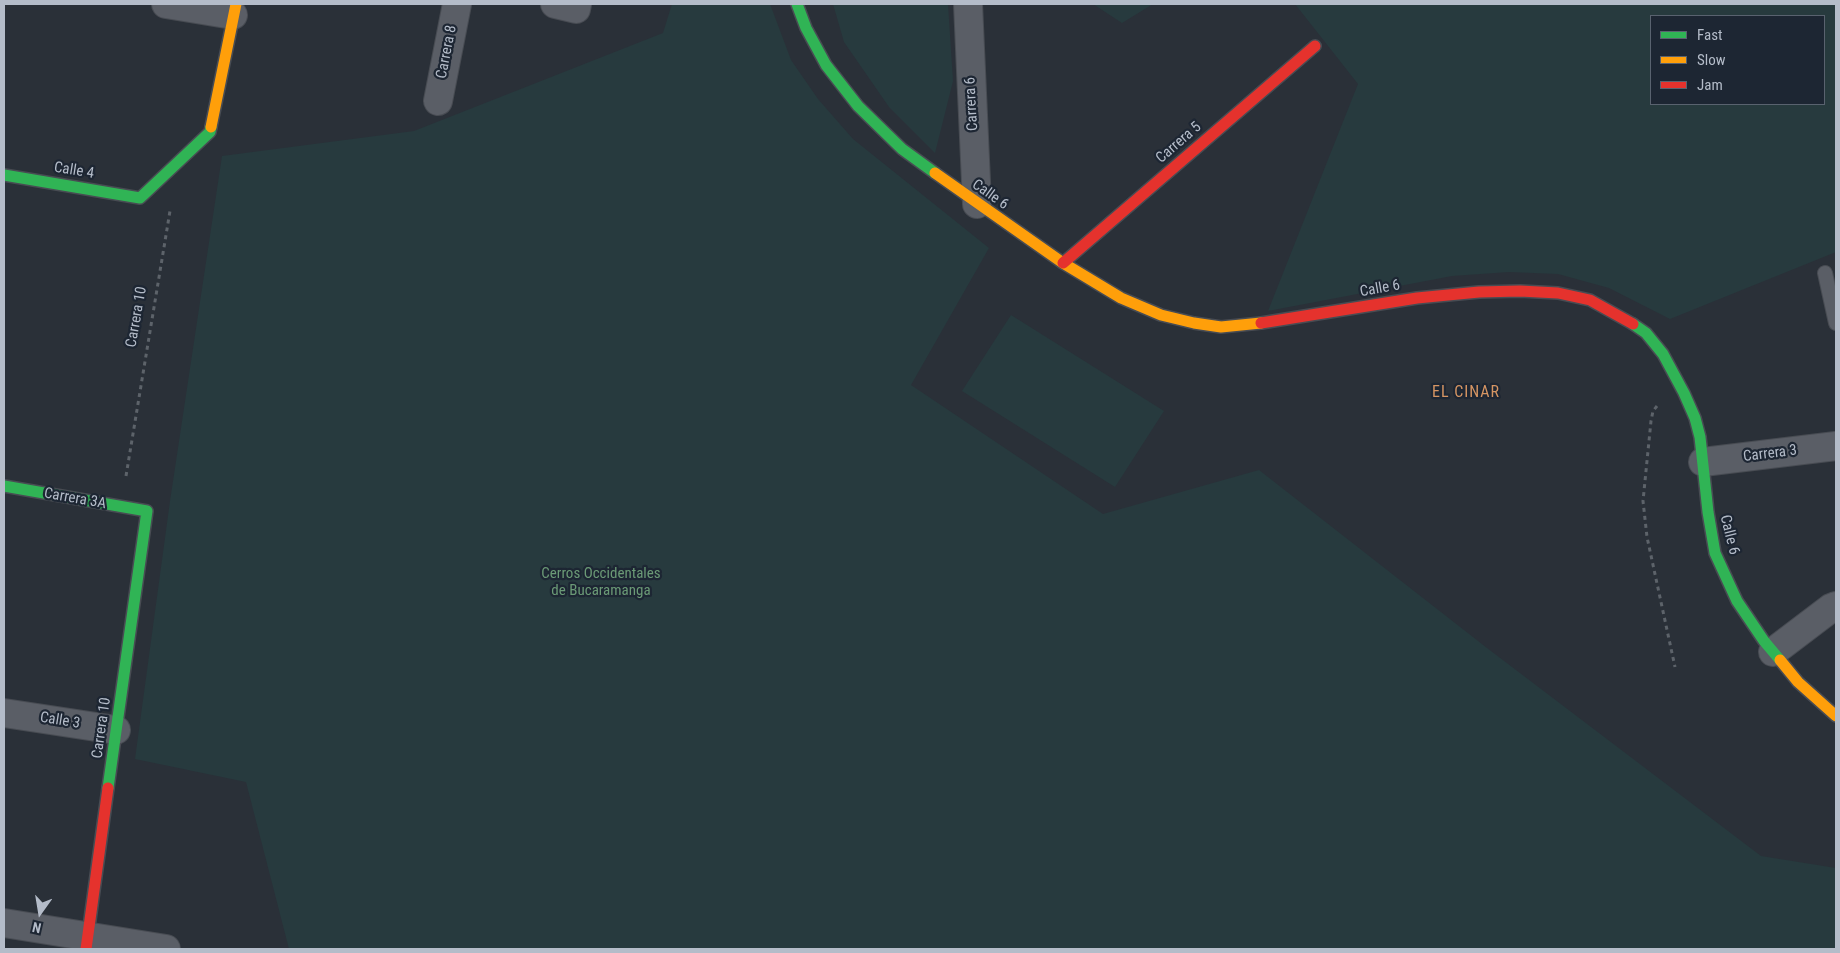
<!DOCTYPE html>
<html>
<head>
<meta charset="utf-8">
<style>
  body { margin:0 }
  #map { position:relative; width:1840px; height:953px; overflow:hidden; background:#2a3038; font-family:"Roboto Condensed",sans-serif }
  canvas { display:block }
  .frame { position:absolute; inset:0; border:5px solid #b4bcc9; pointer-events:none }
  .legend { position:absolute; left:1650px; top:15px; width:175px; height:90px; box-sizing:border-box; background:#1d2633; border:1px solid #59626f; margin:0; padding:6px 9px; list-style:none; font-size:15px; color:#b4bcc9 }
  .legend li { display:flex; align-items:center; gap:10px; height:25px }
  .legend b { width:25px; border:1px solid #59626f }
  .north { position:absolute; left:15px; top:888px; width:50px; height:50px; -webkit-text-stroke:4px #1d2633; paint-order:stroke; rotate:193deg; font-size:14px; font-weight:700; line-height:20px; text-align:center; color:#b4bcc9 }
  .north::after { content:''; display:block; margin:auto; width:18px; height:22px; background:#b4bcc9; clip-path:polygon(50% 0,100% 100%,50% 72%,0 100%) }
</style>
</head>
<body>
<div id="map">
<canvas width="1840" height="953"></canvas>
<div class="frame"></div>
<ul class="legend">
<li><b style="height:6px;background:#30b455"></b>Fast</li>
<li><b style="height:6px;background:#ff9f0a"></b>Slow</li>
<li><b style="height:6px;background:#e5322d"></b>Jam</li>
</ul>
<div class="north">N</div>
</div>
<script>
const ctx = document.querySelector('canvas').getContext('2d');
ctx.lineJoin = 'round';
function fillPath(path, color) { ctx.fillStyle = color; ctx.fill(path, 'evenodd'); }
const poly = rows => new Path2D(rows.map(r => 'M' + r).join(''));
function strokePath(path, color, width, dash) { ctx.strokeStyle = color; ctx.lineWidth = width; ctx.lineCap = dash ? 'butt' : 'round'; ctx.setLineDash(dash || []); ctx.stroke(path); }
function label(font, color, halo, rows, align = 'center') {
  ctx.font = font + ' "Roboto Condensed",sans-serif'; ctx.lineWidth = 4.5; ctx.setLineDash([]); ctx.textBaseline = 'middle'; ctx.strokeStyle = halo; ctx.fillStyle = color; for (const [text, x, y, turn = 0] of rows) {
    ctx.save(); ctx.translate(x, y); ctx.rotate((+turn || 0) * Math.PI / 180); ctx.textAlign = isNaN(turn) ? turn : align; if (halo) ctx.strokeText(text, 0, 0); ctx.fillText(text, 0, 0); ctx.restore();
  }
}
fillPath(poly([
  [672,4,770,4,791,60,818,99,853,139,989,248,911,385,1103,514,1259,470,1487,648,1761,856,1836,868,1836,949,289,949,246,782,135,759,170,501,222,156,414,131,663,33],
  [833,4,948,4,953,81,935,153,889,107,844,42],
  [1093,4,1153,4,1122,23],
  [1295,4,1836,4,1836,252,1670,319,1609,288,1558,274,1509,272,1452,276,1268,311,1358,84],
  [1651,16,1824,16,1824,104,1651,104],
  [1011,315,1164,411,1115,487,962,391]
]), '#273a3e');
const lane = poly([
  [1825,273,1836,323]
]);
const street = poly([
  [166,4,233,15],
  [555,4,576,9,577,4],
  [968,4,977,204],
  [438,101,457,4],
  [1703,462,1836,446],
  [1773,652,1831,608,1836,606],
  [4,713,116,730],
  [4,923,166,949]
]);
const fast = poly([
  [797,4,806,28,826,65,858,106,902,149,935,173],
  [4,175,140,198,210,132,211,127],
  [1633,324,1646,333,1663,354,1684,393,1695,418,1700,437,1708,512,1715,553,1737,601,1764,641,1780,660],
  [4,486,147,511,108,788]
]);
const slow = poly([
  [211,127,236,4],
  [935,173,1063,263,1121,298,1161,315,1194,323,1221,327,1261,323],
  [1780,660,1798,682,1836,716]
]);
const jam = poly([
  [1063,263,1315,46],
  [1261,323,1417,298,1479,292,1520,291,1558,293,1590,300,1633,324],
  [86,949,108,788]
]);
strokePath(lane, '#484c53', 16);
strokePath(street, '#484c53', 30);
strokePath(fast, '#484c53', 14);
strokePath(slow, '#484c53', 14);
strokePath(jam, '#484c53', 14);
strokePath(poly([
  [1657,406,1653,411,1651,421,1643,501,1647,537,1675,667],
  [126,476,170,211]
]), '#5d636a', 3, [4, 4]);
strokePath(lane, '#5a5e66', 14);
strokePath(street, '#5a5e66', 28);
strokePath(fast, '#30b455', 11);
strokePath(slow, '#ff9f0a', 11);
strokePath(jam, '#e5322d', 11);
label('15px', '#b4bcc9', '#1d2633', [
  ["Carrera 8",447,52,-79],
  ["Carrera 6",972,104,-93],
  ["Carrera 5",1179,143,-41],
  ["Calle 4",74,171,9],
  ["Calle 6",990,195,35],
  ["Calle 6",1380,289,-10],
  ["Carrera 10",137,317,-80],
  ["Carrera 3",1770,454,-7],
  ["Carrera 3A",75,499,10],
  ["Calle 6",1729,535,76],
  ["Calle 3",60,721,9],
  ["Carrera 10",102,728,-82]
]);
label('15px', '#6b9a76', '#1d2633', [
  ["Cerros Occidentales",601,574],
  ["de Bucaramanga",601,591]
]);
ctx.letterSpacing = '1px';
label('16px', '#d59563', '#1d2633', [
  ["EL CINAR",1466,393]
]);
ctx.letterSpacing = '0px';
</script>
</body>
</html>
